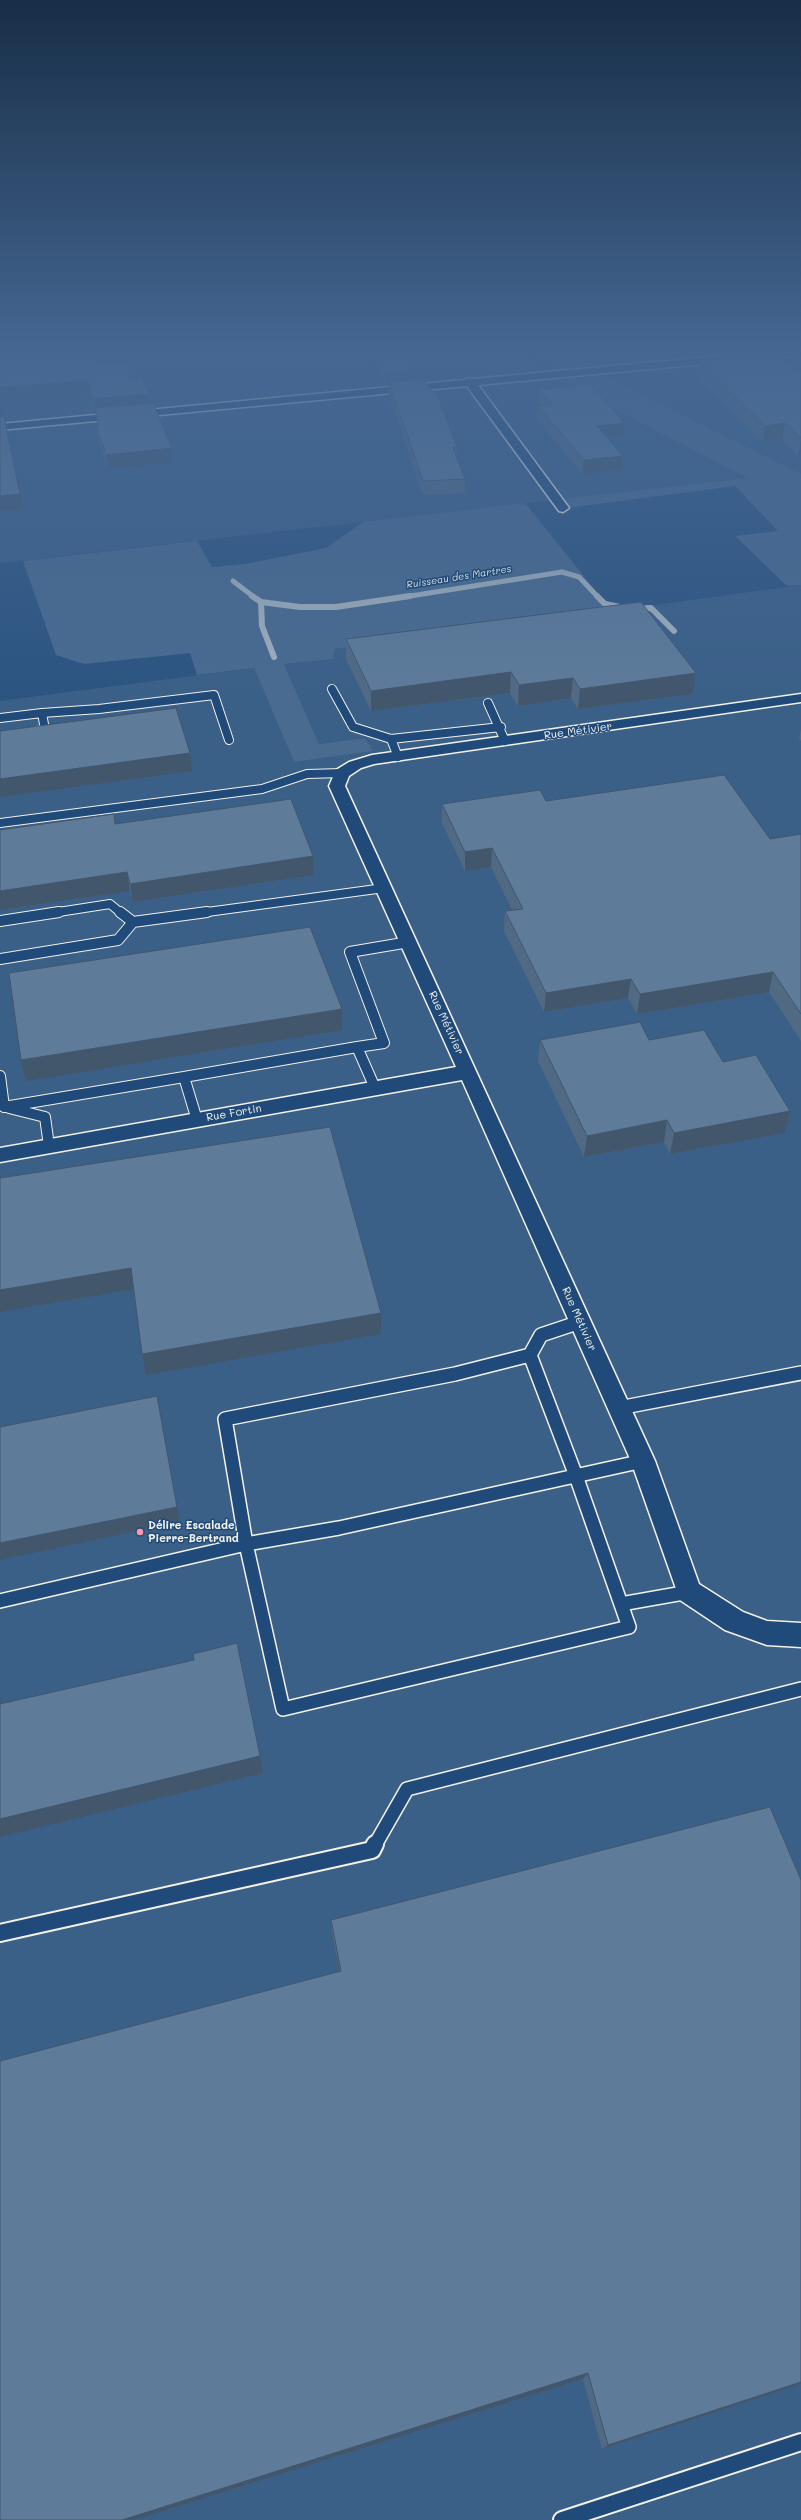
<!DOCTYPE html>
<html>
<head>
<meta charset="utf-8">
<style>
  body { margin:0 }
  canvas { display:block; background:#2c5481 }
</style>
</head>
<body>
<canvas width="801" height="2520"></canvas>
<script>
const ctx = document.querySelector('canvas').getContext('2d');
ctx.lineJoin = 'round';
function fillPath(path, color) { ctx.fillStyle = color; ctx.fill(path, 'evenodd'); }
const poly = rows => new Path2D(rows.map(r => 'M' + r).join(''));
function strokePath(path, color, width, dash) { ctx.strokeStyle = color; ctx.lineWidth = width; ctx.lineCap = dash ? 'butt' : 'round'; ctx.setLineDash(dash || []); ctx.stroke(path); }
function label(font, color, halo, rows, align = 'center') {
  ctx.font = font + ' Mali,sans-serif'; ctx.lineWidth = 3; ctx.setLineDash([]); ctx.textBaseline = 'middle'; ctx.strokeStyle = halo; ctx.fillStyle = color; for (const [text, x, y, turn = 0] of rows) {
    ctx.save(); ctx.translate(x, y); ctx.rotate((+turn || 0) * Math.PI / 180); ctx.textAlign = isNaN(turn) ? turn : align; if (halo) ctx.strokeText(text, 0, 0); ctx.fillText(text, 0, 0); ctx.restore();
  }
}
fillPath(poly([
  [0,350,509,350,544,367,557,381,749,478,0,563],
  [568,350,801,350,801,474,604,376,594,362],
  [801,585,801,2520,0,2520,0,701,254,668,294,762,372,751,365,738,319,744,284,664,333,659,335,649]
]), '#3b6088');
fillPath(poly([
  [539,350,568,350,597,366,547,370,544,367,554,366],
  [604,376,801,474,801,585,787,586,735,536,778,531,735,486,567,508,561,499,748,478,557,380],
  [525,503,611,610,335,649,333,659,284,664,319,744,365,738,373,751,294,762,254,668,197,675,190,653,84,664,56,655,23,561,197,541,212,567,245,564,326,548,363,522]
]), '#496b90');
strokePath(poly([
  [149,350,151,355],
  [233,581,254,597],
  [404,597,562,572,579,577,598,597]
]), '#a7b4c0', 5);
strokePath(poly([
  [252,596,261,602,300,607,336,607,410,596],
  [597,596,605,604,630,609,651,608,674,631],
  [261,602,262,626,274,657]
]), '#a7b4c0', 6);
const serviceFar3 = poly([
  [332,689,353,727,391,739,501,727],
  [488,703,505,741],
  [42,713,99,709,214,695,229,740],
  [0,718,42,713,45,730,36,731],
  [391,739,398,757],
  [0,823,262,789,307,774,342,773],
  [52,913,110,904,121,913],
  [200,913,384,888]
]);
const serviceFar2 = poly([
  [0,921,59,912],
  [133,922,207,912],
  [0,959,118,940,133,922,120,912],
  [357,1047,384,1043,350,952,409,942],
  [0,1076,4,1107,184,1077,197,1120],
  [184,1077,357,1047,375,1088],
  [9,1108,45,1117,49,1146]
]);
const serviceFar1 = poly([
  [530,1355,576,1476,629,1627,283,1709,246,1544,225,1419,455,1374,530,1355],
  [530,1355,541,1335,580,1322],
  [619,1408,801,1373],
  [0,1601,246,1544,339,1528,643,1461],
  [621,1604,689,1592],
  [375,1845,407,1789,801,1689]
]);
const service = poly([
  [0,1933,372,1850,375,1844],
  [562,2520,801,2442]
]);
const minor = poly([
  [783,350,801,350,801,355,478,385,569,508,563,512,559,511,467,386,0,430,0,424,464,380,469,378,473,379,783,350],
  [801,694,801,702,374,764,361,768,349,776,345,786,655,1461,699,1584,743,1612,767,1621,801,1623,801,1647,767,1645,725,1630,680,1600,631,1461,462,1080,0,1162,0,1148,456,1067,329,786,336,770,349,762,372,755,801,694]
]);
const tertiary = poly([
  [792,350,801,350,801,357,797,356,792,350]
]);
strokePath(serviceFar3, '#f4f1e8', 10);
strokePath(serviceFar2, '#f4f1e8', 12);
strokePath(serviceFar1, '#f4f1e8', 16);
strokePath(service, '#f4f1e8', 20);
strokePath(minor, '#f4f1e8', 3);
strokePath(tertiary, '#f4f1e8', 3);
strokePath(serviceFar3, '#1f4a7a', 8);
strokePath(serviceFar2, '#1f4a7a', 10);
strokePath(serviceFar1, '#1f4a7a', 13);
strokePath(service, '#1f4a7a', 16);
fillPath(minor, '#1f4a7a');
fillPath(tertiary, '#1f4a7a');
fillPath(poly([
  [0,350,99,363,131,377,150,403,172,448,173,462,108,469,98,440,96,425,98,425,96,413,95,414,90,394,1,402,23,508,0,511],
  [354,350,403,350,416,369,416,379,457,447,457,457,465,479,465,493,423,495,389,395,389,386,386,386,381,371,367,372,354,352],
  [700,362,801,373,801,454,798,455,782,440,763,442,698,378],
  [539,389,623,437,608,438,622,470,582,474,537,419,538,406,541,405,538,402],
  [346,639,696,673,693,694,578,709,571,698,518,706,510,693,371,711,346,659],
  [801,730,801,741,799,739],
  [546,801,770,839,801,834,801,1041,769,992,637,1014,628,998,544,1012,504,931,505,911,512,910,491,867,465,871,442,823,442,804],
  [115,824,314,875,133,902,130,891,0,910,0,830],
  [540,1040,649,1040,723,1062,790,1111,785,1133,670,1154,664,1142,584,1157,538,1061],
  [331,1920,801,2384,602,2449,583,2379,135,2520,0,2520,340,1971,332,1934]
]), '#516a84');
fillPath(poly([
  [381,357,381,371,367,372,367,359],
  [416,369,416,383,389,382,389,386,386,386,386,372],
  [88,380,90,394,1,402,0,388],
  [149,394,151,408,95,408,96,413,95,414,93,399],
  [0,408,2,408,5,422,0,423],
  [624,423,623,437,596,440,597,426],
  [785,423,782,440,763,442,765,426],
  [801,438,801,454,798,455],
  [172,448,173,462,108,469,106,455],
  [623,456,622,470,582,474,584,460],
  [20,494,23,508,0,511,0,496],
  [511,672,510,693,371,711,371,691],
  [696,673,693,694,578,709,580,689],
  [573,678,571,698,518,706,519,685],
  [190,753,192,771,0,797,0,779],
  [492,848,491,867,465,871,465,852],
  [313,856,314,875,133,902,130,884],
  [127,872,130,891,0,910,0,891],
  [773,972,769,992,637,1014,640,994],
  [631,979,628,998,544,1012,546,993],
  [342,1009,342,1030,26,1081,21,1060],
  [790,1111,785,1133,670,1154,674,1133],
  [667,1120,664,1142,584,1157,587,1136],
  [131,1268,135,1289,0,1312,0,1290],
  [381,1313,381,1334,146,1375,142,1354],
  [157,1396,180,1522,0,1560,0,1543],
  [0,1698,2,1701,3,1723,0,1715],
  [260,1756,263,1773,0,1837,0,1819],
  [588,2373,583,2379,135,2520,122,2520],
  [801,2382,801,2384,602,2449,608,2445]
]), '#42566c');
const building = poly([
  [0,350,96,350,99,363,125,361,131,377,142,376,149,394,93,399,88,380,0,388,0,350],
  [361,350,403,350,416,369,386,372,381,357,367,359,361,350],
  [780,355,801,373,801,438,785,423,765,426,700,362,780,355],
  [422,379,432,392,436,392,457,447,453,447,465,479,423,481,389,382,422,379],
  [591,384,624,423,597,426,623,456,584,460,538,406,552,404,539,389,591,384],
  [0,397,2,408,0,408,0,397],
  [153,403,172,448,106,455,96,425,99,425,95,408,153,403],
  [0,416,4,417,20,494,0,496,0,416],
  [641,602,696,673,580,689,573,678,519,685,511,672,371,691,346,639,641,602],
  [176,708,190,753,0,779,0,731,176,708],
  [724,775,770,839,801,834,801,1014,773,972,640,994,631,979,546,993,505,911,523,909,492,848,465,852,442,804,540,790,546,801,724,775],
  [291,799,313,856,130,884,127,872,0,891,0,830,114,814,115,824,291,799],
  [310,927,342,1009,21,1060,9,973,310,927],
  [640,1022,649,1040,704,1030,723,1062,756,1055,790,1111,674,1133,667,1120,587,1136,540,1040,640,1022],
  [330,1127,381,1313,142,1354,131,1268,0,1290,0,1178,330,1127],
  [157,1396,177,1507,0,1543,0,1427,157,1396],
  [237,1643,260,1756,0,1819,0,1704,194,1660,193,1654,237,1643],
  [770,1807,801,1880,801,2382,608,2445,588,2373,122,2520,0,2520,0,2061,341,1971,331,1920,770,1807]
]);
fillPath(building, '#5e7b9a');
strokePath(building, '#42566c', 1);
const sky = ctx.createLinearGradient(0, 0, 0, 703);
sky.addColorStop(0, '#182e47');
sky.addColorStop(0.5, '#456792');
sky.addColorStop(1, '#45679200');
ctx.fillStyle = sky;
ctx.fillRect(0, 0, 801, 703);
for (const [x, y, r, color] of [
  [140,1532,4,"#ff9aa2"]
]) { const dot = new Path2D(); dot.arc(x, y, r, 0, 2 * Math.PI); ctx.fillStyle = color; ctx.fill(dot); strokePath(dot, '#1f4a7a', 1.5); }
label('italic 10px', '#dadddb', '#1f4a7a', [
  ["Ruisseau des Martres",459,577,-9]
]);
label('11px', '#f4f1e8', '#1f4a7a', [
  ["Rue Métivier",578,731,-8],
  ["Rue Métivier",446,1023,65],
  ["Rue Fortin",234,1113,-10],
  ["Rue Métivier",579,1319,66]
]);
label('bold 11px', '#f4f1e8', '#1f4a7a', [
  ["Délire Escalade",148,1526],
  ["Pierre-Bertrand",148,1539]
], 'left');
</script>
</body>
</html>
